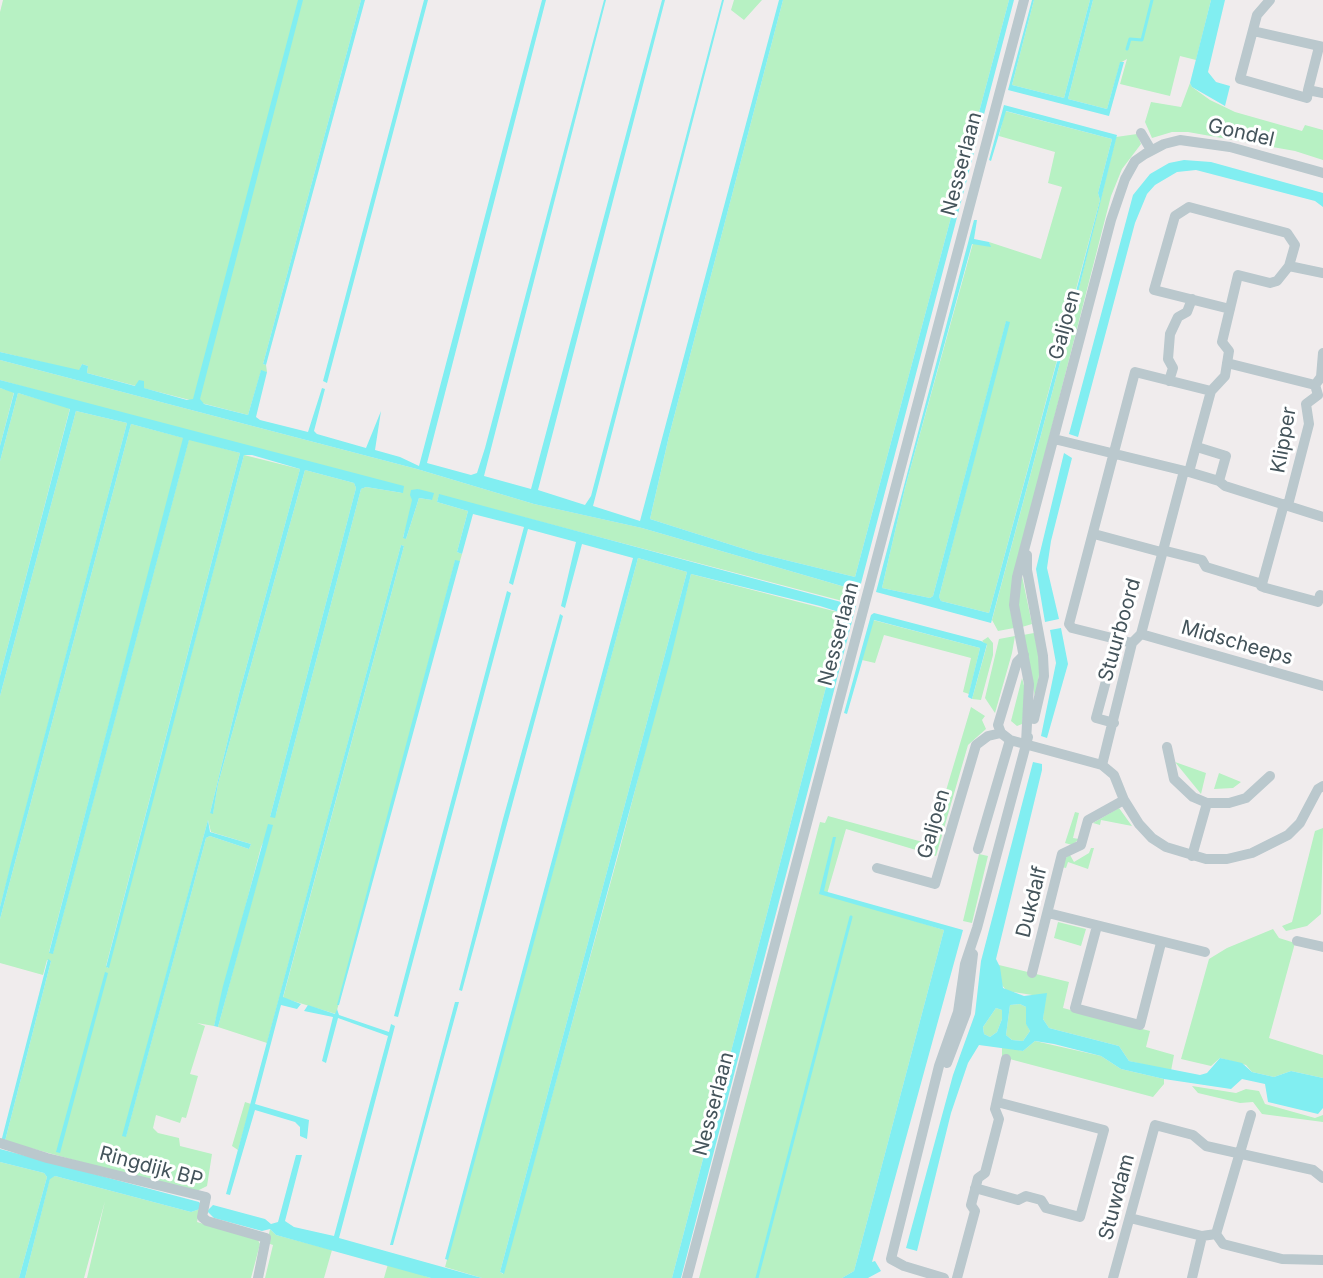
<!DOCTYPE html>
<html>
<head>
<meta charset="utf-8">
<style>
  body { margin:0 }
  canvas { display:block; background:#f0eced }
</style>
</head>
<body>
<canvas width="1323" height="1278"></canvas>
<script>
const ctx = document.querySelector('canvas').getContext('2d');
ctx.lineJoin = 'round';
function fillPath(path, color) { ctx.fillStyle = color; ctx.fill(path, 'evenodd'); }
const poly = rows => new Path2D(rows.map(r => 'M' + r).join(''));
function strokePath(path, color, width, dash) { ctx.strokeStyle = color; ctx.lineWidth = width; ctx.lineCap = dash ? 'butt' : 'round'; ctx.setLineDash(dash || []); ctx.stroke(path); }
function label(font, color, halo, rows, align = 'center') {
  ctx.font = font + ' Inter,sans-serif'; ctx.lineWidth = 6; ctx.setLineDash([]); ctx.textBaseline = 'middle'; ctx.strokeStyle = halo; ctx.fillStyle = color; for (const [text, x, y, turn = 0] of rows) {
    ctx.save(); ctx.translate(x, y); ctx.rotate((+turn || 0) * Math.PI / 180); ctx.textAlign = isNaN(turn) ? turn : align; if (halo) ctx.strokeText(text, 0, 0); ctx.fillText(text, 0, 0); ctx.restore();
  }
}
fillPath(poly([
  [3,0,361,0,263,364,266,365,267,372,261,371,248,415,143,388,144,381,136,386,87,373,88,366,82,364,79,371,0,352,0,12],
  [734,0,762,0,744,20,731,10],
  [783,0,1009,0,855,577,757,553,650,519,669,436],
  [1034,0,1090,0,1064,98,1012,85],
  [1093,0,1211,0,1196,60,1180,56,1170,96,1120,84,1127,59,1120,63,1107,109,1068,99],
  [1190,83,1192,87,1210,100,1235,112,1302,131,1305,125,1323,130,1323,160,1295,151,1188,132,1172,132,1152,138,1145,122,1151,102,1181,107],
  [1005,111,1112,139,1098,193,1100,200,989,613,941,601,939,597,1009,322,1006,322,933,596,930,598,882,588,905,488,973,243,990,246,989,242,1041,259,1062,187,1048,183,1055,152,999,136],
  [1137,134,1141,144,1122,169,1111,196,1013,578,1010,608,1014,628,998,631,992,620,1069,329,1116,137],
  [0,360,417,469,534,504,642,528,852,589,850,603,439,495,437,502,468,511,457,552,462,554,460,561,455,561,336,1014,283,998,404,546,401,545,267,1043,218,1027,272,825,261,847,214,1026,197,1023,205,1026,190,1074,198,1076,186,1118,182,1117,180,1123,156,1115,153,1128,158,1133,179,1138,180,1146,212,1154,207,1186,197,1191,161,1184,5,1141,51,961,47,960,43,975,0,963,0,919,131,424,184,438,49,952,53,953,189,439,240,453,106,966,108,968,244,455,300,469,239,694,210,813,213,813,218,784,305,470,354,483,356,488,270,817,276,814,361,489,366,487,403,493,0,380],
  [418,489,432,500,419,498,406,539,403,537],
  [208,820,211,832,251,844,249,849,210,836,206,838,126,1136,123,1136],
  [0,388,14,392,0,446],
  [18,393,70,408,0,676,0,461],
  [76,411,127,423,0,907,0,696],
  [638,558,687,572,500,1272,503,1274,619,852,691,574,845,614,672,1278,482,1278,445,1267],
  [1021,571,1032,624,1022,627,1017,605],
  [873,620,980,648,969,694,963,692,971,658,884,635,875,663,862,660],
  [1034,633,1041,664,1035,697,1023,635],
  [1015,636,1012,653,995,713,985,698,999,639],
  [988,637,993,643,993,655,981,700,972,699,987,645,982,641],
  [1022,678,1026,693,1022,724,1017,726,1011,721],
  [971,707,985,716,982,720,986,729,968,745,936,856,846,829,827,894,944,930,854,1271,842,1278,699,1278,820,822,825,823,828,816,930,844],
  [1175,762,1206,773,1201,794],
  [1219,773,1241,782,1233,788,1214,789],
  [1119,808,1132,826,1101,820,1100,825,1093,823],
  [1075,812,1079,813,1073,838,1079,839,1072,845,1065,843],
  [1323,828,1321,914,1307,926,1286,931,1282,926,1292,922,1315,831],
  [1091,848,1094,848,1088,869,1068,862,1066,868,1062,867,1064,859,1070,855,1074,862,1089,853],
  [979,854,988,856,972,923,963,921],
  [1058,922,1086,929,1081,946,1054,938],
  [1273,929,1279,938,1295,943,1269,1038,1323,1055,1323,1078,1291,1071,1274,1077,1252,1072,1246,1065,1220,1058,1211,1066,1181,1059,1209,959,1227,948],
  [999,965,1069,982,1063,1008,1150,1031,1146,1047,1174,1055,1171,1071,1129,1061,1119,1046,1049,1028,1043,1019,1045,997,1007,991,1001,984],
  [1010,1005,1020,1004,1026,1007,1026,1023,1030,1031,1023,1041,1012,1040,1006,1035],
  [996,1008,1002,1010,1002,1019,997,1032,990,1037,984,1034,983,1027],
  [1035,1041,1101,1056,1121,1069,1164,1079,1164,1084,1153,1097,1002,1057,1002,1046,1023,1051],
  [1192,1086,1236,1093,1246,1089,1259,1091,1265,1104,1315,1118,1323,1115,1323,1122,1262,1114,1253,1102,1240,1103,1198,1093],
  [245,1102,251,1104,238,1150,232,1146],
  [0,1162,44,1173,47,1177,19,1278,0,1278],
  [55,1176,191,1212,200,1209,197,1222,258,1240,260,1244,251,1278,87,1278,105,1201,84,1278,25,1278,50,1178],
  [270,1229,276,1235,332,1250,324,1278,265,1278,273,1245,267,1243],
  [388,1264,431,1278,384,1278]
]), '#b7f1c3');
fillPath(poly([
  [298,0,303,0,200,399,204,404,248,415,261,370,267,372,256,417,260,420,308,432,322,388,325,389,314,431,317,434,366,448,381,411,375,450,400,457,419,466,542,0,546,0,427,463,471,475,477,473,485,448,604,0,606,0,484,476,531,489,662,0,665,0,538,490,585,505,591,496,722,0,724,0,593,506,640,521,779,0,783,0,669,436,650,519,757,553,855,577,1009,0,1014,0,859,591,642,528,534,504,417,469,0,360,0,352,79,370,82,364,88,366,87,373,135,386,139,380,144,381,144,388,187,400,193,399],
  [361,0,365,0,266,365,263,364],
  [424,0,428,0,327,383,323,381],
  [1032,0,1034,0,1012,85,1064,98,1090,0,1093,0,1068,99,1107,109,1120,62,1124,62,1109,116,1008,90],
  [1211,0,1225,0,1208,72,1216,82,1230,86,1225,106,1192,87,1190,83],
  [1004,105,1117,135,1069,329,991,623,876,592,974,220,977,220,974,239,989,242,991,247,972,244,905,488,882,588,930,598,933,596,1006,321,1010,322,939,597,941,601,989,613,1079,280,1100,200,1098,193,1112,139,1006,111,991,161,989,160],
  [1184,160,1211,162,1323,193,1323,207,1315,201,1196,170,1177,172,1155,185,1147,194,1135,223,1078,437,1069,434,1133,195,1150,174,1169,163],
  [0,380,404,486,403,493,366,487,361,489,275,818,270,817,356,488,354,483,305,470,218,784,213,814,210,813,239,694,300,469,252,455,244,455,109,968,106,967,240,453,189,440,53,954,49,953,183,438,131,424,0,919,0,907,11,863,127,423,76,411,0,696,0,676,70,409,18,393,0,461,0,446,14,393,0,388],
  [1064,453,1072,458,1051,541,1047,568,1059,619,1045,622,1036,569],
  [418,489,434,493,432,500,419,498,406,539,403,538,412,500,410,495,411,490],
  [439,494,856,606,681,1278,672,1278,845,614,820,606,691,574,670,661,504,1274,500,1272,687,572,638,558,448,1260,445,1259,633,558,582,544,565,608,561,606,576,542,528,529,513,585,509,583,524,527,473,514,462,554,457,552,468,511,437,502],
  [401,545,404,546,283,997,301,1004,297,1009,281,1005,255,1104,309,1120,307,1139,300,1136,300,1127,295,1122,255,1110,230,1195,226,1194],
  [455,560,460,561,339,1005,337,1005],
  [507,591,511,593,398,1017,394,1016],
  [874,613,981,641,987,644,972,699,968,697,980,648,874,620,847,714,844,713,871,615],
  [560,614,563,616,462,991,459,990,503,819],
  [1061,628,1068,664,1047,738,1041,736,1056,663,1050,630],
  [1033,762,1042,764,1042,770,996,959,1000,967,1003,988,1024,996,1047,993,1043,1019,1049,1028,1119,1046,1129,1061,1200,1075,1207,1073,1220,1058,1242,1063,1252,1072,1274,1077,1291,1071,1323,1078,1323,1108,1318,1114,1268,1102,1265,1084,1242,1079,1231,1089,1164,1079,1121,1069,1101,1056,1054,1044,1035,1041,1023,1051,979,1045,968,1063,951,1113,917,1251,906,1248,953,1075,975,1014,981,961],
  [1010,1005,1020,1004,1026,1007,1026,1024,1030,1031,1023,1041,1012,1040,1006,1035],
  [996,1008,1002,1010,1002,1019,997,1032,990,1037,984,1034,983,1027],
  [208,820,210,832,251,844,249,849,210,836,206,838,126,1137,122,1136],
  [268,824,273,825,218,1027,214,1026,223,986],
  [833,837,836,837,824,891,963,930,872,1262,875,1261,881,1271,868,1278,842,1278,854,1271,944,930,819,894],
  [48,959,51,961,5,1141,1,1142],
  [105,972,108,973,60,1153,56,1152],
  [455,1002,459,1002,393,1245,390,1245],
  [308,1005,335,1014,337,1009,339,1015,389,1032,391,1024,395,1026,339,1238,482,1278,431,1278,276,1235,270,1229,262,1231,214,1218,207,1211,213,1205,265,1219,271,1224,278,1222,296,1155,302,1155,285,1221,294,1227,334,1236,388,1036,338,1018,326,1063,322,1061,333,1017,304,1011],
  [0,1149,199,1202,201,1205,200,1209,191,1212,55,1176,50,1179,25,1278,19,1278,47,1177,44,1173,0,1162]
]), '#81eef1');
strokePath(poly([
  [1127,49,1130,39,1142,40,1152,0],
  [757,1278,851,917]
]), '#81eef1', 3);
strokePath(poly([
  [1270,0,1257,15,1240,79,1307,98,1308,90],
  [1253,31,1323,47],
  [1319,47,1308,90,1323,93],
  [1141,133,1151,150],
  [1230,309,1154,290,1175,216,1189,207,1287,233,1295,245,1289,266],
  [1227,363,1315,385],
  [1169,381,1173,368,1168,359,1170,334,1178,317,1187,312,1192,299],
  [1054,439,1189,472,1211,391,1225,376,1229,351,1222,342,1238,275,1270,283,1277,281,1289,266,1323,273],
  [1197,447,1226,456,1219,481,1225,486,1323,517],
  [1189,472,1219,481],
  [1288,505,1309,424,1306,404,1318,395,1315,385,1321,377,1323,353],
  [1094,534,1161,552],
  [1162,550,1202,560,1206,567,1262,584,1261,586,1266,588,1318,602,1320,595,1323,596],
  [1027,555,1027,570,1043,656,1044,676,1034,719],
  [1262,584,1284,504],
  [1141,634,1323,686],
  [1132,643,1072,628,1069,624,1135,372,1211,391],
  [1024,655,1017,662,998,725,1001,733,1010,740,1102,765,1114,775,1124,800,1139,824,1152,838,1166,847,1206,859,1227,859,1252,853,1288,835,1300,823,1318,789,1323,786],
  [1106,681,1096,718,1114,723],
  [1026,743,1029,684,1014,605,1017,577,1111,220,1125,179,1135,161,1145,154,1164,144,1180,140,1230,147,1323,173],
  [1167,747,1174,779,1193,797,1207,803,1229,803,1246,798,1270,776],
  [1102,765,1132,643,1141,634,1184,471],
  [978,849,1010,740],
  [1192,856,1207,803],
  [877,868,935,884,976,745,988,736,1001,733],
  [1048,913,1205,952],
  [1097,926,1075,1008,1086,1011,1140,1025,1161,943],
  [1297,941,1323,947],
  [1032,973,1062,854,1081,845,1088,820,1124,800],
  [947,1063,966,1013,973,954],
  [0,1143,47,1158,206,1197,202,1217,207,1221,266,1238,258,1278],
  [975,1188,1018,1200,1026,1196,1041,1200,1046,1208,1080,1217,1104,1130,997,1102],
  [1130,1218,1202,1236,1216,1234,1223,1244,1282,1259,1323,1260],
  [1216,1234,1251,1115],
  [687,1278,1024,0],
  [944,1278,904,1266,891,1259,939,1066,958,1012,965,964,977,928,1028,737],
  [957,1278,975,1211,971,1205,978,1178,985,1173,999,1119,995,1109,1006,1059],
  [1113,1278,1155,1125,1193,1135,1206,1146,1313,1170,1323,1178],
  [1192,1278,1202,1236]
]), '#bac8cd', 10);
label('20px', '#44545b', '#fff', [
  ["Gondel",1241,133,13],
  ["Nesserlaan",962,164,-75],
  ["Galjoen",1065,325,-75],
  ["Klipper",1284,440,-80],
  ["Stuurboord",1120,630,-74],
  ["Nesserlaan",839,634,-75],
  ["Midscheeps",1237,643,16],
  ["Galjoen",934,824,-74],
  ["Dukdalf",1032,902,-76],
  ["Nesserlaan",714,1104,-75],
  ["Ringdijk BP",151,1167,15],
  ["Stuwdam",1117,1197,-75]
]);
</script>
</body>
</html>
